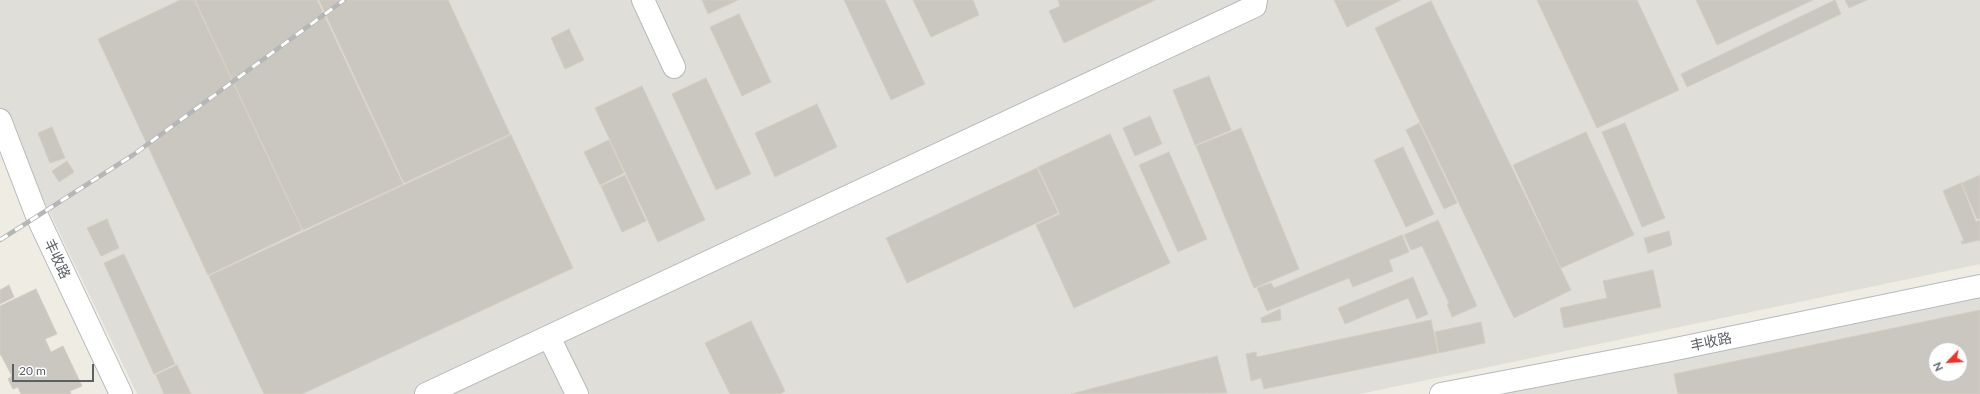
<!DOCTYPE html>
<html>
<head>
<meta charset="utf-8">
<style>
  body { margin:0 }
  #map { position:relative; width:1980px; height:394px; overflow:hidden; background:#efece3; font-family:Lato,sans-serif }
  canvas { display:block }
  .north { position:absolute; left:1928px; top:342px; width:40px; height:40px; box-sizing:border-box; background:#fff; border:1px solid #bdbfc1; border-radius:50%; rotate:245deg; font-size:11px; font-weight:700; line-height:16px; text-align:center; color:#5b6065 }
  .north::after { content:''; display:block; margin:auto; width:14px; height:18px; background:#f23026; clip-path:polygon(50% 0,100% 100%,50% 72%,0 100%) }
  .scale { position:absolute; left:12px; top:364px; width:82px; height:18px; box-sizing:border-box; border:2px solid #5b6065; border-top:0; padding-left:5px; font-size:12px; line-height:14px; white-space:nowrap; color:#5b6065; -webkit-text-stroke:3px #fff; paint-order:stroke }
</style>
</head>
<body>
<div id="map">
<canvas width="1980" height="394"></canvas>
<div class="north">N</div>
<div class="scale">20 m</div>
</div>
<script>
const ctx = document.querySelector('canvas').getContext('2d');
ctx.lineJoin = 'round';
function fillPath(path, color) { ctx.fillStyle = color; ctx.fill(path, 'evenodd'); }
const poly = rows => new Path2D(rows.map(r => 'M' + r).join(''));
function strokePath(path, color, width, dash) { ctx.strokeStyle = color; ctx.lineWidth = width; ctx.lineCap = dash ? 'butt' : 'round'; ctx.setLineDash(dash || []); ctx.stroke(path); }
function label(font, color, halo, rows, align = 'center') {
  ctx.font = font + ' Lato,"Noto Sans SC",sans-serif'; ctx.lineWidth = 3.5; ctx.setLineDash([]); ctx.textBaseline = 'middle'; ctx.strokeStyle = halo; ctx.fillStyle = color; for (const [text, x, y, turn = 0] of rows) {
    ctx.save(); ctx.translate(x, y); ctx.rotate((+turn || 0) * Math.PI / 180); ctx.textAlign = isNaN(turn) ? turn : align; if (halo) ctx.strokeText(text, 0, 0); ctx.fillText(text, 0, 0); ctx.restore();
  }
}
fillPath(poly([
  [0,0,1980,0,1980,264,1360,394,137,394,0,109],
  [1980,286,1980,394,1476,394],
  [1936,350,1960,350,1960,374,1936,374]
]), '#dfded8');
const building = poly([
  [180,0,194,0,302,230,208,275,98,39,180,0],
  [195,0,317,0,403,184,303,230,195,0],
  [319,0,448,0,510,134,404,183,319,0],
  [702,0,738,0,708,14,702,0],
  [844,0,885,0,925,84,891,100,844,0],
  [913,0,973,0,979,15,931,37,913,0],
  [1058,0,1155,0,1064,43,1049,11,1060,6,1058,0],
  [1334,0,1401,0,1347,27,1334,0],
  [1537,0,1637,0,1679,90,1597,128,1537,0],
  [1696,0,1813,0,1717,45,1696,0],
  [1835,0,1841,14,1687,87,1681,74,1835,0],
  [1845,0,1867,0,1849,8,1845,0],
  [1431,1,1571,290,1514,318,1375,28,1431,1],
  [739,14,771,82,742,96,710,27,739,14],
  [569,29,584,60,565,69,551,38,569,29],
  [1209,76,1231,130,1195,145,1173,90,1209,76],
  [706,78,751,174,716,190,672,94,706,78],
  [642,86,705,220,658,242,595,108,642,86],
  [817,104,837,147,775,177,755,133,817,104],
  [1150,116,1162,144,1135,156,1123,128,1150,116],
  [1419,123,1457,203,1444,209,1406,130,1419,123],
  [1625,123,1665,218,1642,227,1602,132,1625,123],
  [52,127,65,158,50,163,38,133,52,127],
  [1241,128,1299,269,1254,288,1196,146,1241,128],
  [1586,132,1634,235,1561,268,1513,165,1586,132],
  [1110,134,1170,263,1074,308,1036,225,1060,214,1038,167,1110,134],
  [511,135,573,268,302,394,264,394,209,276,511,135],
  [609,140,624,173,600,185,584,152,609,140],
  [1403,147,1434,214,1406,227,1374,160,1403,147],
  [1169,152,1207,239,1178,252,1139,165,1169,152],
  [67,161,74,172,59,182,52,171,67,161],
  [1037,168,1058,213,907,283,886,238,1037,168],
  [625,175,646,221,622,232,601,186,625,175],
  [1980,175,1980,218,1977,219,1962,183,1980,175],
  [1961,183,1976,222,1980,220,1980,240,1962,244,1961,241,1964,241,1943,191,1961,183],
  [107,219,119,248,101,256,87,228,107,219],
  [1438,220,1477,306,1452,317,1447,304,1449,303,1422,246,1411,250,1404,235,1438,220],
  [1669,231,1672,245,1648,253,1644,238,1669,231],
  [1402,235,1409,252,1389,260,1393,271,1353,287,1349,278,1267,311,1257,288,1271,283,1274,288,1402,235],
  [124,254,175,364,154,374,104,263,124,254],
  [1653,270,1661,307,1564,328,1560,308,1607,298,1603,281,1653,270],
  [1413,277,1428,314,1417,319,1408,298,1345,324,1338,308,1413,277],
  [9,285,14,297,0,304,0,290,9,285],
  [36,289,57,334,45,339,51,352,63,346,82,386,70,391,71,394,21,394,18,387,13,389,8,379,12,376,1,355,0,355,0,306,36,289],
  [1280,309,1281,320,1262,323,1261,318,1280,309],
  [1980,310,1980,394,1678,394,1674,374,1980,310],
  [1936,350,1960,350,1960,374,1936,374,1936,350],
  [1431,320,1438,353,1264,389,1261,378,1251,381,1246,354,1256,352,1257,357,1431,320],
  [751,321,785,391,780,394,730,394,705,343,751,321],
  [1481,322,1485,343,1439,353,1435,332,1481,322],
  [1217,356,1227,393,1071,394,1217,356],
  [177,365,191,394,164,394,156,375,177,365]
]);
fillPath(building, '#cac7c0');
strokePath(building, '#d4cec1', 1);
const street = poly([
  [643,0,674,67],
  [0,120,37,216,121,394],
  [549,337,577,394],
  [426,394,1255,6,1256,0],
  [1441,394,1666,351,1980,286]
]);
strokePath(street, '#b6babe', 24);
strokePath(street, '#fff', 22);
const rail = poly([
  [0,240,133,155,344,0]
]);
strokePath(rail, '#b5b6b6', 4.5);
strokePath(rail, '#fff', 3, [9]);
label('14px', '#5b6065', '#fff', [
  ["丰收路",57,259,65],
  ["丰收路",1711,342,-12]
]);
</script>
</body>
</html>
